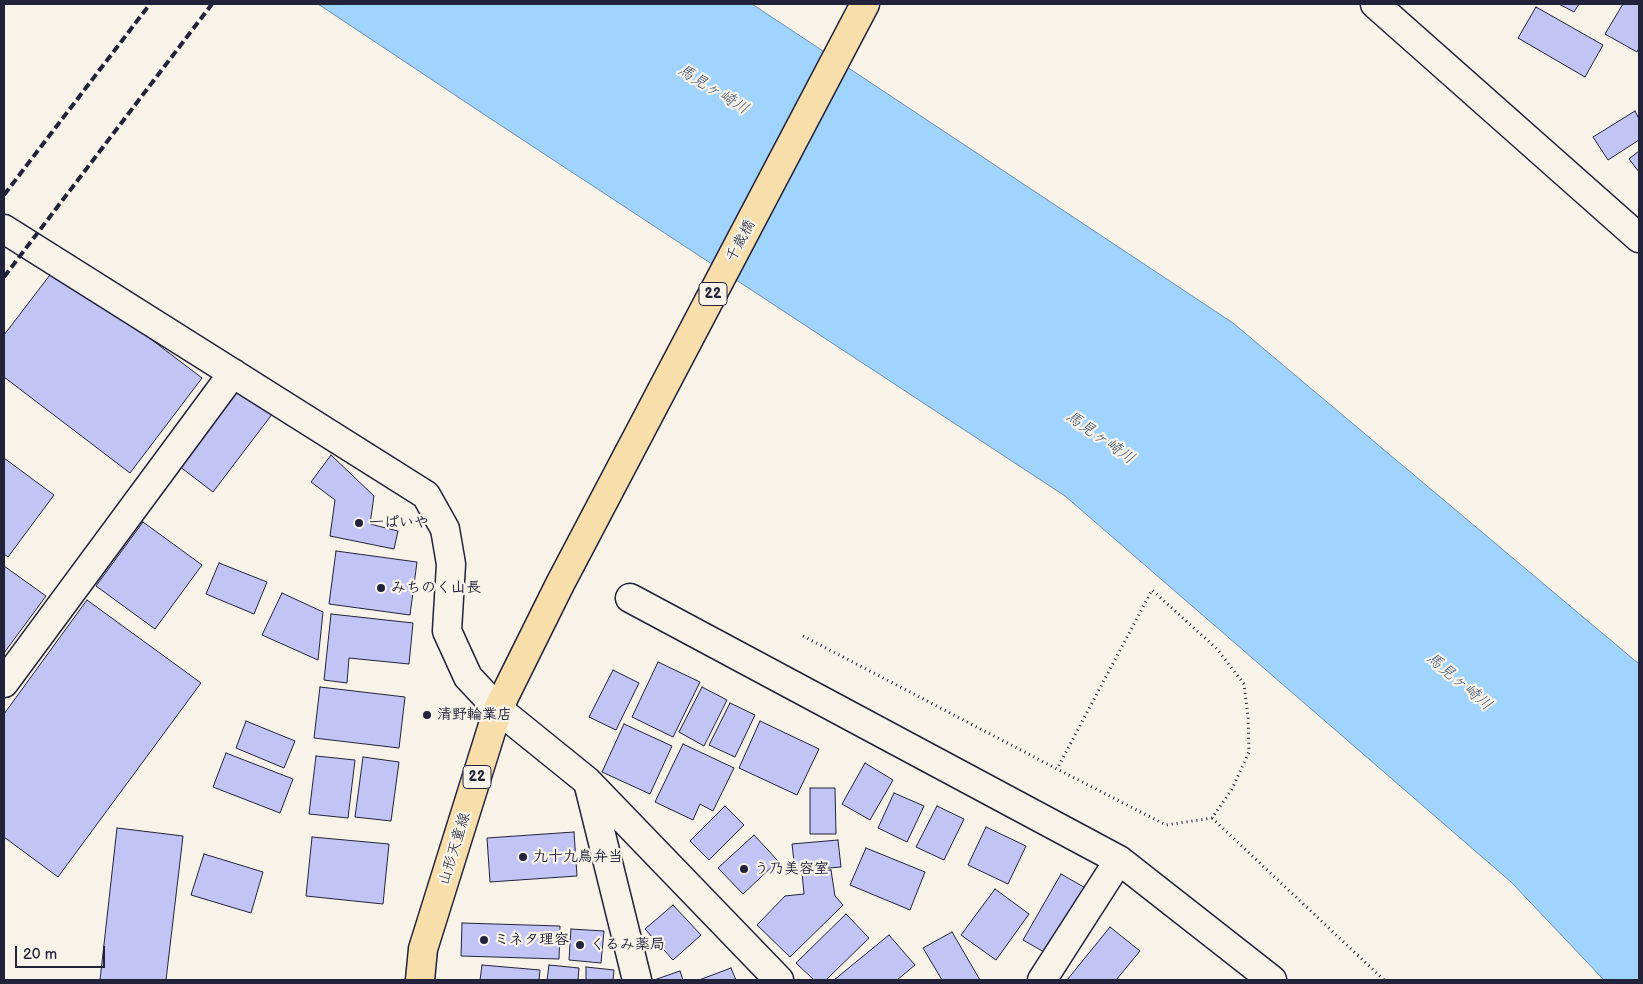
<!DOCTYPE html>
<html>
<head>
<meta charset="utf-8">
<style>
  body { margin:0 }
  #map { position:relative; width:1643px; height:984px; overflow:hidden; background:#f7f3e8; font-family:"Balsamiq Sans",sans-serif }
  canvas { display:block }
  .frame { position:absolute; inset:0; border:5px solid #22223b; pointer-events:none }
  .scale { position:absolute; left:15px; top:946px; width:90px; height:22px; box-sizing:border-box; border:2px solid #22223b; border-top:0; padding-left:6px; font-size:15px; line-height:18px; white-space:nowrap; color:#22223b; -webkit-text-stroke:4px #f7f3e8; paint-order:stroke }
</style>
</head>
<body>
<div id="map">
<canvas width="1643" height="984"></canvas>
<div class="frame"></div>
<div class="scale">20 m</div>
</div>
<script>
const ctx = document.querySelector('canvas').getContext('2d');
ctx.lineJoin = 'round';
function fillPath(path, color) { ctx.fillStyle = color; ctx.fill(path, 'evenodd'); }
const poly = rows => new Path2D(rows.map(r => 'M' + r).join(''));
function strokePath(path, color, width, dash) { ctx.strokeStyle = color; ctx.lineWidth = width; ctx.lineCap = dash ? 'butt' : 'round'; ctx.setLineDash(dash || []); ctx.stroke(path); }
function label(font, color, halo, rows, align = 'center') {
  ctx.font = font + ' "Balsamiq Sans","Klee One",sans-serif'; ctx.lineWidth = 4.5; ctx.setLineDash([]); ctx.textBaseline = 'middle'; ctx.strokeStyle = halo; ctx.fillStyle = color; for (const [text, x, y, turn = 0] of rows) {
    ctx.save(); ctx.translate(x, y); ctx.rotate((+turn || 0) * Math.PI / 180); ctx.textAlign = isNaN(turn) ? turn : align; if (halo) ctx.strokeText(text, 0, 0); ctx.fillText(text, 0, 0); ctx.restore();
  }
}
const water = poly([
  [318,4,752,4,1233,323,1639,664,1639,980,1604,980,1511,882,1065,496,488,117,318,4]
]);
fillPath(water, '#a0d3fe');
strokePath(water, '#6e8cb0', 1);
const building = poly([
  [1559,4,1579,4,1574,12,1559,4],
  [1623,4,1639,4,1639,48,1637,52,1605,34,1623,4],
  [1536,7,1603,45,1585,77,1518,38,1536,7],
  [1635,111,1639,119,1639,140,1608,160,1593,137,1635,111],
  [1639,151,1639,172,1629,159,1639,151],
  [56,267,202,378,130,473,4,377,4,335,56,267],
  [239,387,273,413,213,492,179,466,239,387],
  [331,455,374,496,370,524,398,531,394,549,330,536,335,500,311,482,331,455],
  [4,458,54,495,8,557,4,554,4,458],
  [143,522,202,565,155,629,96,586,143,522],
  [336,551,417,562,410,615,329,604,336,551],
  [219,563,267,582,254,614,206,594,219,563],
  [4,566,46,596,4,653,4,566],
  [282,593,323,612,318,660,262,635,282,593],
  [87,600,201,683,58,877,4,837,4,714,87,600],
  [331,614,413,623,409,664,349,658,347,683,324,680,331,614],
  [658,662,700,682,673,737,632,717,658,662],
  [613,670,639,683,616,730,589,717,613,670],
  [320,687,405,697,399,748,314,738,320,687],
  [702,687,727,700,704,746,679,732,702,687],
  [730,703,755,715,735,757,709,745,730,703],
  [246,721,295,741,284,768,236,748,246,721],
  [760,721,819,749,797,795,739,768,760,721],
  [624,724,672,746,650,794,602,772,624,724],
  [683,744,734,768,713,811,700,804,693,820,655,802,683,744],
  [226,753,293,779,280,813,213,787,226,753],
  [316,756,355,760,348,818,309,814,316,756],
  [363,757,399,762,391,821,355,817,363,757],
  [865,763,893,780,870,820,842,804,865,763],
  [810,788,835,788,836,834,810,834,810,788],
  [894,793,924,806,907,842,878,828,894,793],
  [725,806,744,825,709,860,690,841,725,806],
  [937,806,964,819,944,860,916,847,937,806],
  [986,827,1026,846,1008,884,968,865,986,827],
  [117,828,183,836,166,980,100,980,117,828],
  [574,832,577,876,490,882,487,838,574,832],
  [754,835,778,861,743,894,718,868,754,835],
  [312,837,389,844,383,904,306,896,312,837],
  [838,840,841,867,795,871,792,844,838,840],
  [866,848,925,872,910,910,850,885,866,848],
  [204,854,263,872,251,913,191,895,204,854],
  [831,870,835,896,843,905,790,957,757,925,785,896,804,894,802,873,831,870],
  [1061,874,1089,890,1051,956,1023,940,1061,874],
  [995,889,1029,914,996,960,961,935,995,889],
  [673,905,701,935,673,960,645,929,673,905],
  [846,914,869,938,826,980,814,980,796,963,846,914],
  [462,923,560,926,559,959,461,956,462,923],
  [1110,927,1140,951,1116,980,1067,980,1110,927],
  [571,929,604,931,601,963,569,960,571,929],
  [952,932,980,980,942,980,923,948,952,932],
  [889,935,915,965,897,980,834,980,889,935],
  [482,965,540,970,539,980,480,980,482,965],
  [549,965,579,968,578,980,547,980,549,965],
  [586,967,614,970,613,980,586,980,586,967],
  [731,968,736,980,699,980,731,968],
  [680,971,683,980,654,980,680,971]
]);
fillPath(building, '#c3c4f6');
strokePath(building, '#22223b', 1);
const minor = poly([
  [1375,4,1639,238],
  [4,229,426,495,445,529,451,564,447,631,468,677,498,709,587,781,779,980],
  [630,598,1119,860,1272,980],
  [4,683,233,373],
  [588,782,637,980],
  [1042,980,1119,860]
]);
const major = poly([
  [420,980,423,949,498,709,560,584,865,4]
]);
strokePath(minor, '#22223b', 31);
strokePath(major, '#22223b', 31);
strokePath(poly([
  [803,636,1057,769,1166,825,1212,818,1232,789,1249,752,1248,716,1244,684,1217,649,1152,590,1057,769],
  [1212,818,1384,980]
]), '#22223b', 3, [1, 4]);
strokePath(minor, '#f7f3e8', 28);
strokePath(major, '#f8deab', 28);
strokePath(poly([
  [4,195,150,4],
  [4,277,212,4]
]), '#22223b', 4, [8, 4]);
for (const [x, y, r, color] of [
  [359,523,5,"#22223b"],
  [381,588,5,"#22223b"],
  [427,715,5,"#22223b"],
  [523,857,5,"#22223b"],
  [744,869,5,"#22223b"],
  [484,940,5,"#22223b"],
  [580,945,5,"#22223b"]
]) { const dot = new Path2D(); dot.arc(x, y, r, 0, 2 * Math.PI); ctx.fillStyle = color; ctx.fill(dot); strokePath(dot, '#f7f3e8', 2); }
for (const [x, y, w] of [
  [713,294,28],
  [477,777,28]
]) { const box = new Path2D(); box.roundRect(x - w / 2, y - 11.5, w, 23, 4); ctx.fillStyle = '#f7f3e8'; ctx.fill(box); strokePath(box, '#22223b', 1); }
label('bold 14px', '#22223b', null, [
  ["22",713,294],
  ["22",477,777]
]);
label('15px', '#22223b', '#f7f3e8', [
  ["千歳橋",741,241,-62],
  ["山形天童線",455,849,-73]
]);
label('bold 15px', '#22223b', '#f7f3e8', [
  ["一ぱいや",369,523],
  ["みちのく山長",391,588],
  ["清野輪業店",437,715],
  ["九十九鳥弁当",533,857],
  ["う乃美容室",754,869],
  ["ミネタ理容",494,940],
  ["くるみ薬局",590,945]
], 'left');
label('italic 16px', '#485776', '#f7f3e8', [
  ["馬見ヶ崎川",713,90,32],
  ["馬見ヶ崎川",1100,438,35],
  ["馬見ヶ崎川",1459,682,40]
]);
</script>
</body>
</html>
